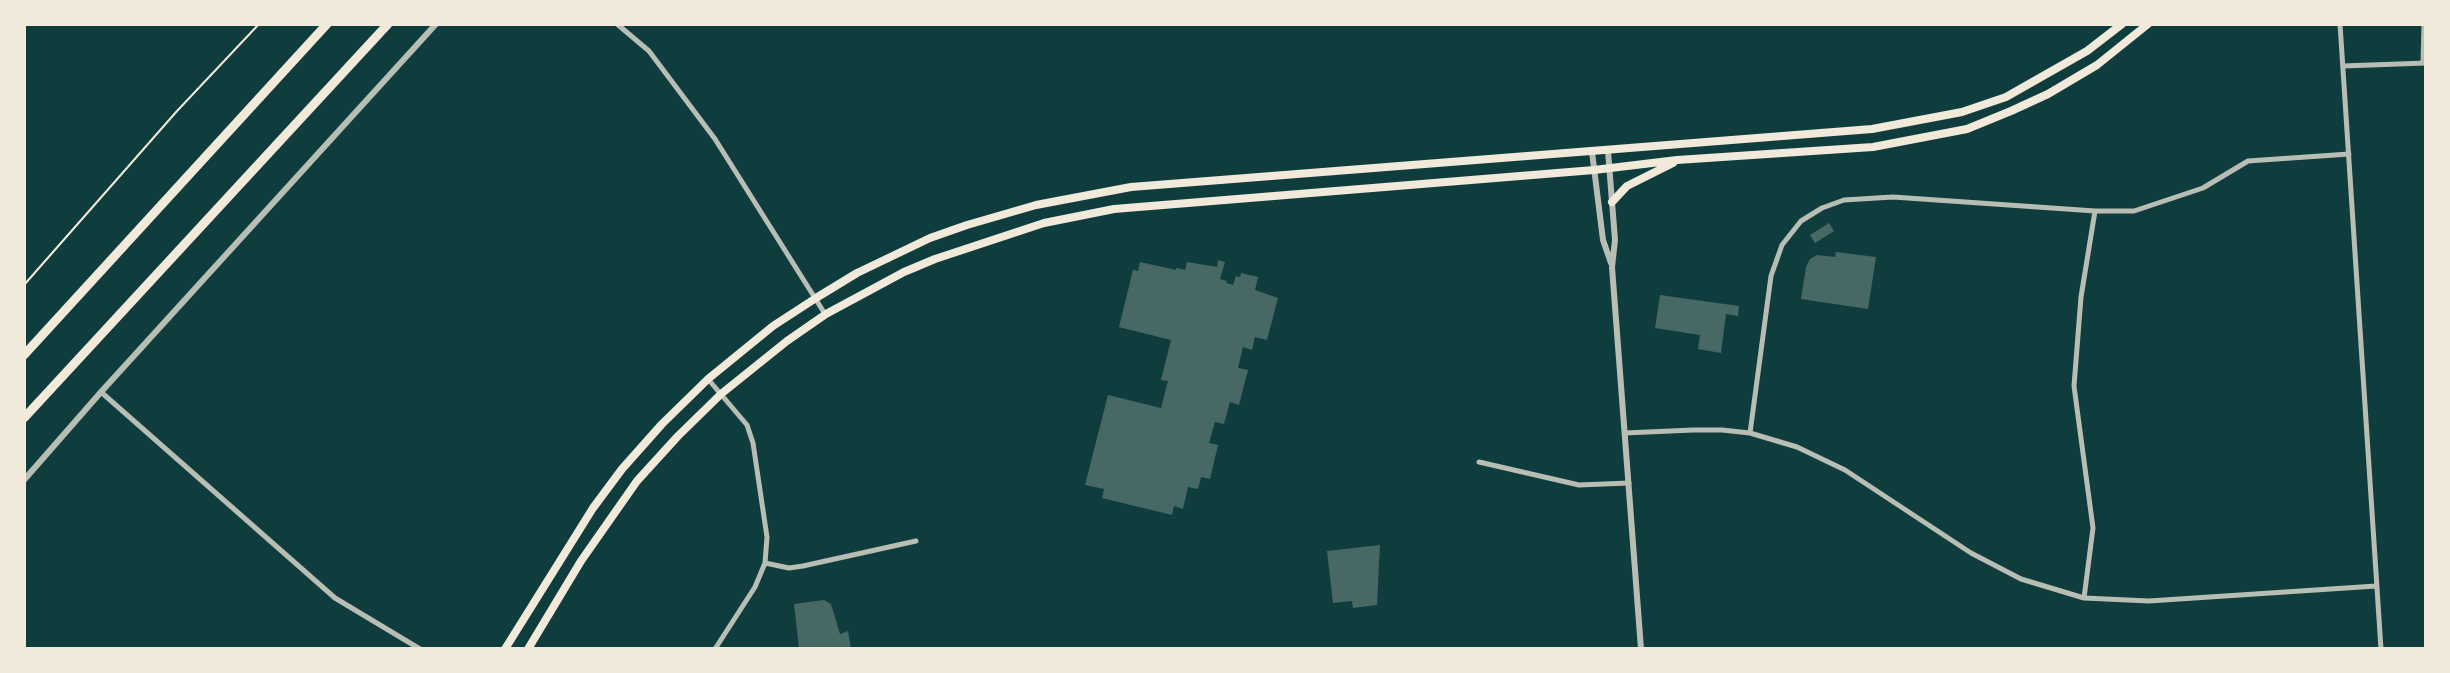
<!DOCTYPE html>
<html>
<head>
<meta charset="utf-8">
<style>
  body { margin:0 }
  #map { position:relative; width:2450px; height:673px; overflow:hidden; background:#0f3d3e; font-family:"Work Sans",sans-serif }
  canvas { display:block }
  .frame { position:absolute; inset:0; border:26px solid #f1e9da; pointer-events:none }
</style>
</head>
<body>
<div id="map">
<canvas width="2450" height="673"></canvas>
<div class="frame"></div>
</div>
<script>
const ctx = document.querySelector('canvas').getContext('2d');
ctx.lineJoin = 'round';
function fillPath(path, color) { ctx.fillStyle = color; ctx.fill(path, 'evenodd'); }
const poly = rows => new Path2D(rows.map(r => 'M' + r).join(''));
function strokePath(path, color, width, dash) { ctx.strokeStyle = color; ctx.lineWidth = width; ctx.lineCap = dash ? 'butt' : 'round'; ctx.setLineDash(dash || []); ctx.stroke(path); }
fillPath(poly([
  [1829,223,1834,231,1815,243,1810,235],
  [1836,252,1876,257,1868,309,1801,299,1806,267,1810,259,1817,255,1835,257],
  [1218,260,1225,262,1220,279,1227,281,1226,283,1233,285,1236,276,1240,277,1241,273,1258,277,1255,290,1278,298,1267,340,1255,337,1252,350,1243,347,1238,368,1248,370,1239,405,1230,402,1224,424,1215,422,1209,443,1218,445,1210,479,1201,477,1198,489,1188,487,1183,509,1174,506,1172,515,1102,498,1104,489,1085,485,1108,395,1161,408,1168,381,1161,380,1171,340,1119,327,1133,270,1138,271,1140,262,1176,270,1176,268,1185,270,1187,262,1217,267],
  [1660,295,1739,306,1738,316,1726,314,1721,353,1698,349,1700,335,1655,328],
  [1380,545,1377,605,1353,608,1352,601,1333,603,1327,551],
  [824,600,831,604,840,634,848,631,851,649,799,649,794,604]
]), '#486865');
strokePath(poly([
  [24,285,177,111,259,24]
]), '#f1e9da', 2);
strokePath(poly([
  [617,24,649,51,715,139,825,314],
  [2340,24,2381,649],
  [2423,63,2424,24],
  [2343,66,2426,63],
  [708,379,747,425,753,443,767,537,765,563,755,587,715,649],
  [101,392,335,598,420,649],
  [1625,433,1693,430,1722,430,1750,433,1797,447,1845,470,1971,553,2021,579,2084,598,2149,601,2376,586],
  [1750,433,1771,276,1782,245,1801,221,1822,208,1844,200,1893,197,2095,211,2134,211,2203,188,2248,161,2349,154],
  [1479,462,1579,485,1629,483],
  [765,563,789,568,803,566,916,541],
  [2084,598,2093,528,2074,386,2081,297,2095,211]
]), '#b8beb3', 5);
strokePath(poly([
  [1608,151,1615,240,1612,267,1641,649],
  [1592,152,1603,240,1611,263],
  [24,480,101,392,436,24]
]), '#b8beb3', 6);
strokePath(poly([
  [1612,202,1627,186,1673,163],
  [505,649,593,508,622,469,662,424,708,379,773,326,816,298,857,273,930,238,967,225,1036,205,1131,187,1872,129,1962,112,2006,97,2087,51,2122,24],
  [528,649,581,561,637,481,678,436,721,394,787,341,826,314,904,272,935,259,1044,223,1114,209,1594,170,1677,160,1873,147,1967,129,2011,111,2048,94,2097,65,2148,24]
]), '#f1e9da', 8);
strokePath(poly([
  [24,355,327,24],
  [24,418,388,24]
]), '#f1e9da', 9);
</script>
</body>
</html>
